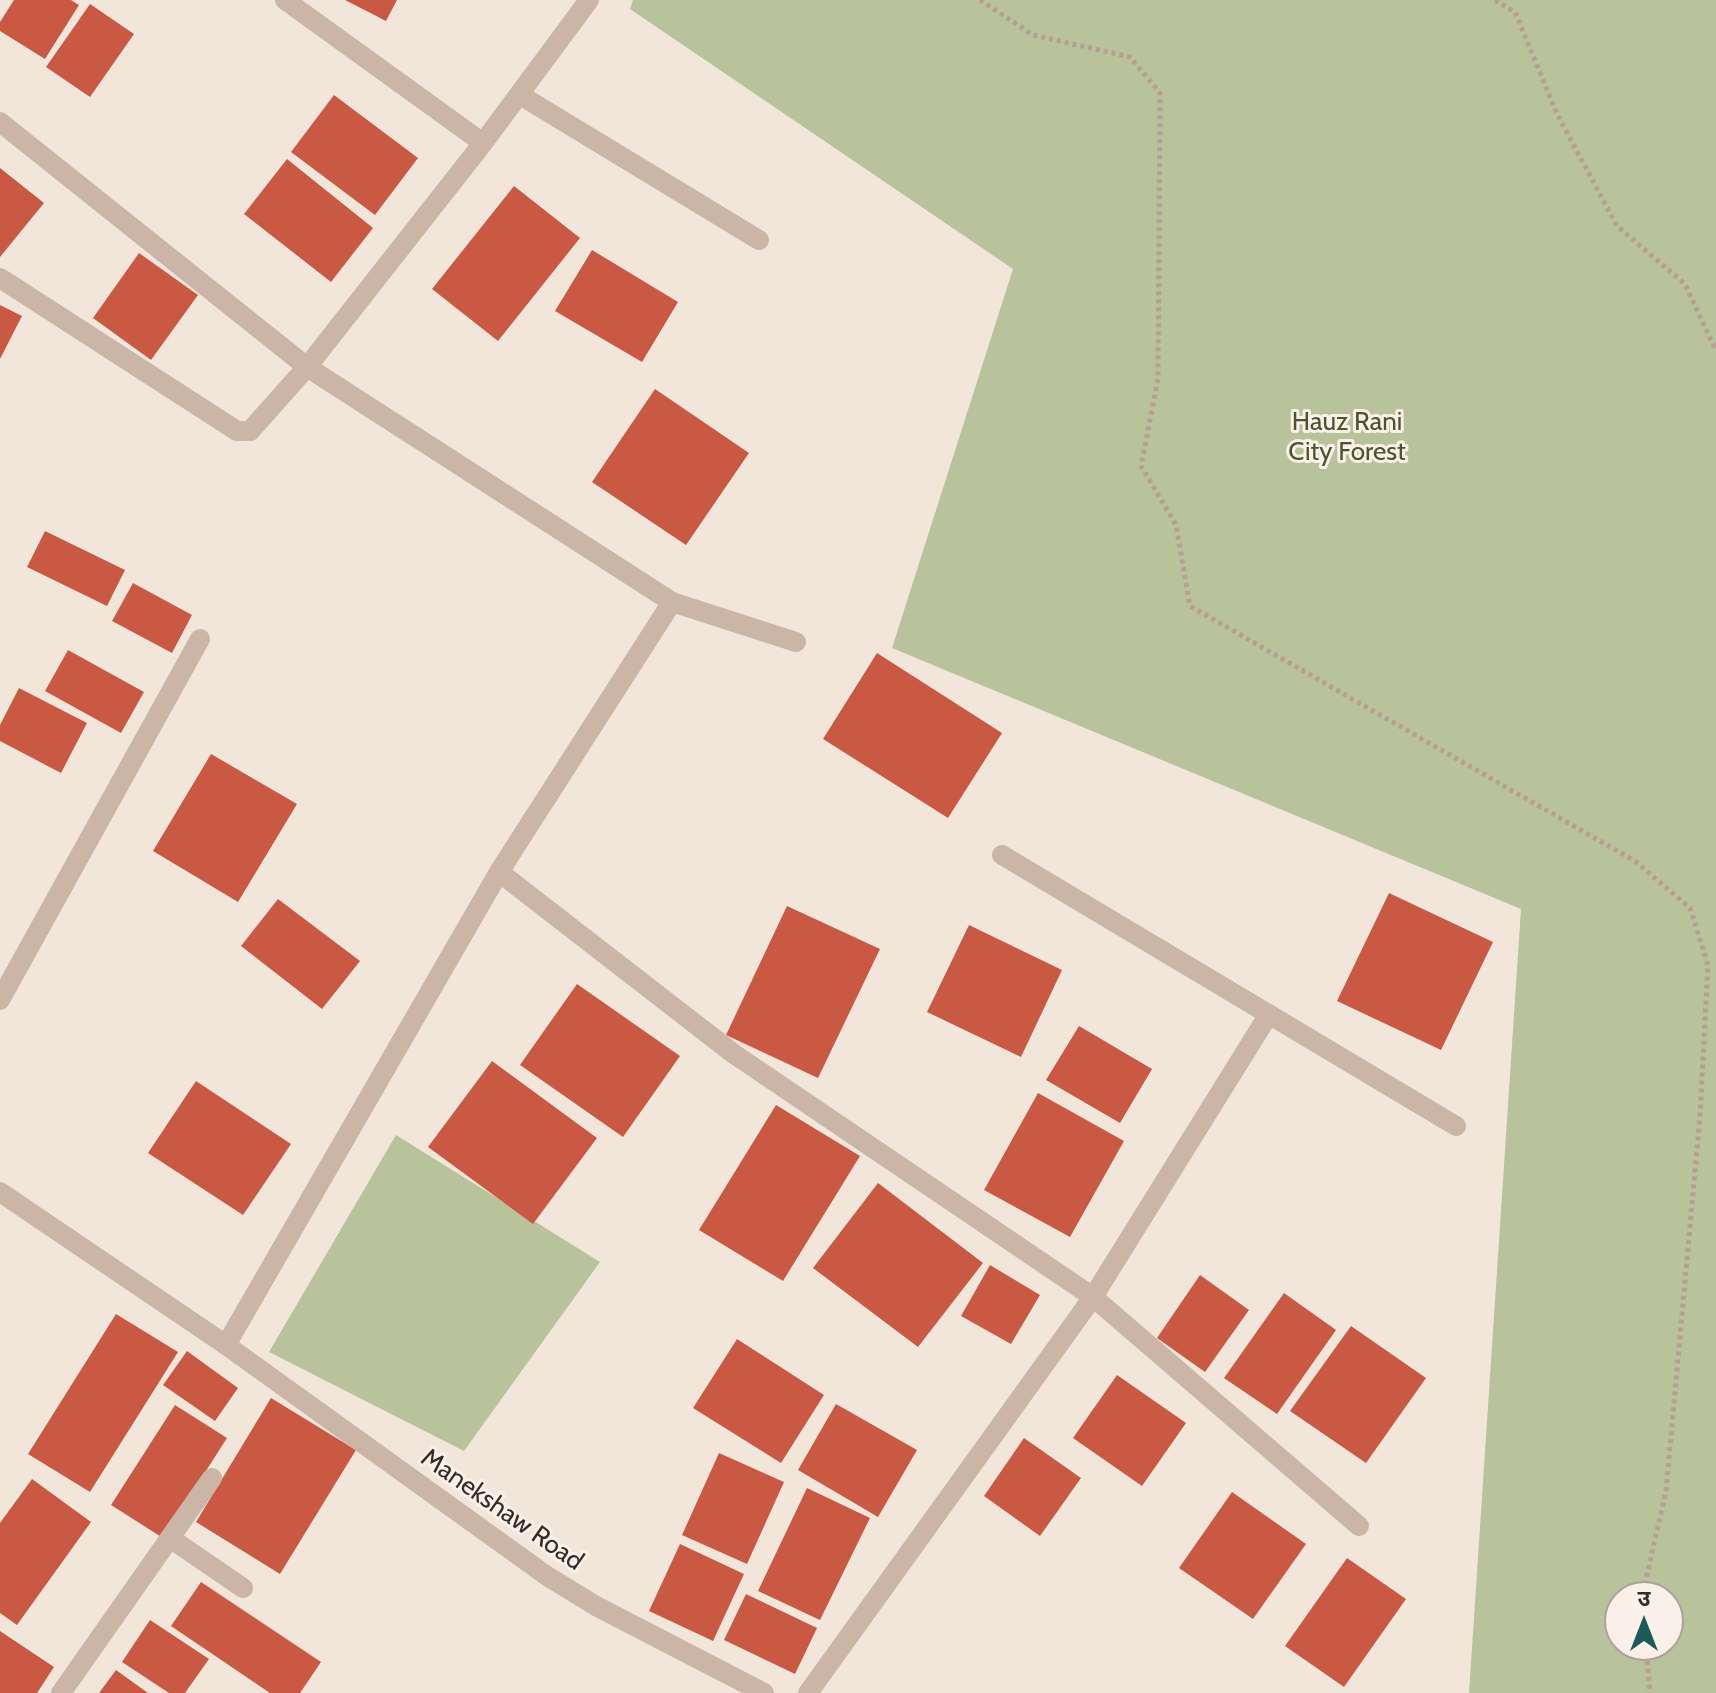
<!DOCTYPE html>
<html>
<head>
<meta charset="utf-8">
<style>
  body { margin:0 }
  #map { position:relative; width:1716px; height:1693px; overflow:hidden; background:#f2e6db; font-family:Cabin,"Noto Sans Devanagari",sans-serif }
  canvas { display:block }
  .north { position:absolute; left:1604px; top:1581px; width:80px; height:80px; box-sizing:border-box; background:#faf0e8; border:2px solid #aca19b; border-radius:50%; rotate:0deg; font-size:22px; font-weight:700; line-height:32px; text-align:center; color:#372b28 }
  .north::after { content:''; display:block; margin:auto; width:28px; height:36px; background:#1c5a59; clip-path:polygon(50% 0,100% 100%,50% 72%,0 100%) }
</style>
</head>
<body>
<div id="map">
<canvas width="1716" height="1693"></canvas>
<div class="north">उ</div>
</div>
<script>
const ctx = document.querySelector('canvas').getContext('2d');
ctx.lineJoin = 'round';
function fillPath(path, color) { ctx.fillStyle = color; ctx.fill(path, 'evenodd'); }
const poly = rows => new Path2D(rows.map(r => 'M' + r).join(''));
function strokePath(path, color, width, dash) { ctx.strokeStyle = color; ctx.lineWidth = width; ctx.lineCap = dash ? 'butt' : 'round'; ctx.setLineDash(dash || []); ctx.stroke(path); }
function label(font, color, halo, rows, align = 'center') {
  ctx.font = font + ' Cabin,sans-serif'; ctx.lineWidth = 6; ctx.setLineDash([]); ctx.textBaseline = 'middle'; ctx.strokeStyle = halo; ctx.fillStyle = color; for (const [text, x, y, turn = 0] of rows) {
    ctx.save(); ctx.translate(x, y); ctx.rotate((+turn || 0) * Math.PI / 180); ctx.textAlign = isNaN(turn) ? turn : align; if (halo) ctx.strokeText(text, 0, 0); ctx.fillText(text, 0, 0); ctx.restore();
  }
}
fillPath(poly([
  [633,0,1716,0,1716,1693,1469,1693,1521,909,892,648,1013,269,630,9],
  [1668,1597,1668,1645,1620,1645,1620,1597],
  [396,1135,600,1262,464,1451,269,1352]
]), '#b8c29b');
fillPath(poly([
  [14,0,71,0,79,5,45,59,0,31,0,22],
  [345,0,397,0,386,21],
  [90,4,134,34,90,97,46,67],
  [334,95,418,158,375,215,291,152],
  [287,159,373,228,331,282,244,214],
  [0,168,44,203,0,257],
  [514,186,580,238,498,341,432,289],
  [592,250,678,302,642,362,555,311],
  [139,253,198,295,151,360,93,318],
  [0,305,22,316,0,359],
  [655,389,749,453,686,545,592,482],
  [45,531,125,570,107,606,27,567],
  [133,583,192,615,172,653,112,621],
  [68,650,144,692,121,733,45,691],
  [877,653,1002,733,948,818,823,739],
  [19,688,87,723,61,773,0,741,0,725],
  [211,754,297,804,238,902,153,851],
  [1389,893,1493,942,1441,1050,1337,1001],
  [278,899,360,961,322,1009,241,946],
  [787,906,880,949,818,1078,726,1035],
  [969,925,1062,970,1021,1057,927,1012],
  [577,984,680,1056,623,1137,520,1065],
  [1079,1026,1152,1069,1120,1123,1046,1080],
  [492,1061,597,1138,533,1224,428,1147],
  [196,1081,291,1144,243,1215,148,1153],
  [1038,1093,1124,1141,1070,1237,984,1190],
  [776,1105,860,1156,783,1281,699,1230],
  [878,1183,983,1263,918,1347,813,1268],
  [990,1265,1040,1295,1011,1344,961,1316],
  [1200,1275,1249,1310,1205,1372,1157,1338],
  [1284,1293,1336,1330,1277,1414,1224,1378],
  [116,1314,178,1352,90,1492,28,1454],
  [1351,1326,1426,1378,1366,1463,1290,1411],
  [737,1339,824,1395,781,1463,693,1408],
  [187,1351,238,1388,215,1421,163,1385],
  [1117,1375,1186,1423,1142,1486,1073,1438],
  [271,1398,356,1450,280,1574,196,1522],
  [836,1404,917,1450,878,1517,798,1470],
  [175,1405,227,1438,163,1538,111,1505],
  [1024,1438,1081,1478,1040,1536,984,1496],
  [719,1453,784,1482,747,1564,682,1535],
  [32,1479,91,1522,17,1625,0,1613,0,1523],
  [807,1488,870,1518,820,1620,758,1591],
  [1232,1492,1306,1544,1253,1619,1179,1568],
  [680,1544,744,1574,713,1641,649,1611],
  [1347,1558,1406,1599,1344,1687,1285,1646],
  [201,1582,321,1662,300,1693,270,1693,171,1626],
  [746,1594,817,1628,795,1674,724,1640],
  [150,1620,209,1659,185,1693,169,1693,122,1662],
  [0,1631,54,1667,37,1693,0,1693],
  [116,1670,148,1693,99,1693]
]), '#c95943');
strokePath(poly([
  [980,0,1033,35,1130,57,1160,93,1158,379,1141,466,1176,525,1190,606,1635,861,1690,908,1708,965,1700,1116,1666,1491,1642,1597],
  [1495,0,1515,12,1557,114,1617,226,1685,284,1716,351],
  [1646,1645,1650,1693]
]), '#b79e91', 5, [4, 4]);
strokePath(poly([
  [285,0,483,143],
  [520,95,759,240],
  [0,122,307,367,672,602,796,642],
  [0,278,237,431,250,431,307,367,483,143,589,0],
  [1002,855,1456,1126],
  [499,872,734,1054,1093,1297,1359,1526],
  [0,1000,200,639],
  [226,1345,499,872,672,602],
  [170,1538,243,1588],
  [61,1693,212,1478],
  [808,1693,1093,1297,1269,1014]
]), '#cbb5a7', 20);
strokePath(poly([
  [0,1192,226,1345,547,1576,596,1606,764,1693]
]), '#cbb5a7', 20);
label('26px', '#49562b', '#faf0e8', [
  ["Hauz Rani",1347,422],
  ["City Forest",1347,452]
]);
label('26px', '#372b28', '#faf0e8', [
  ["Manekshaw Road",502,1510,35]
]);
</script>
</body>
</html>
